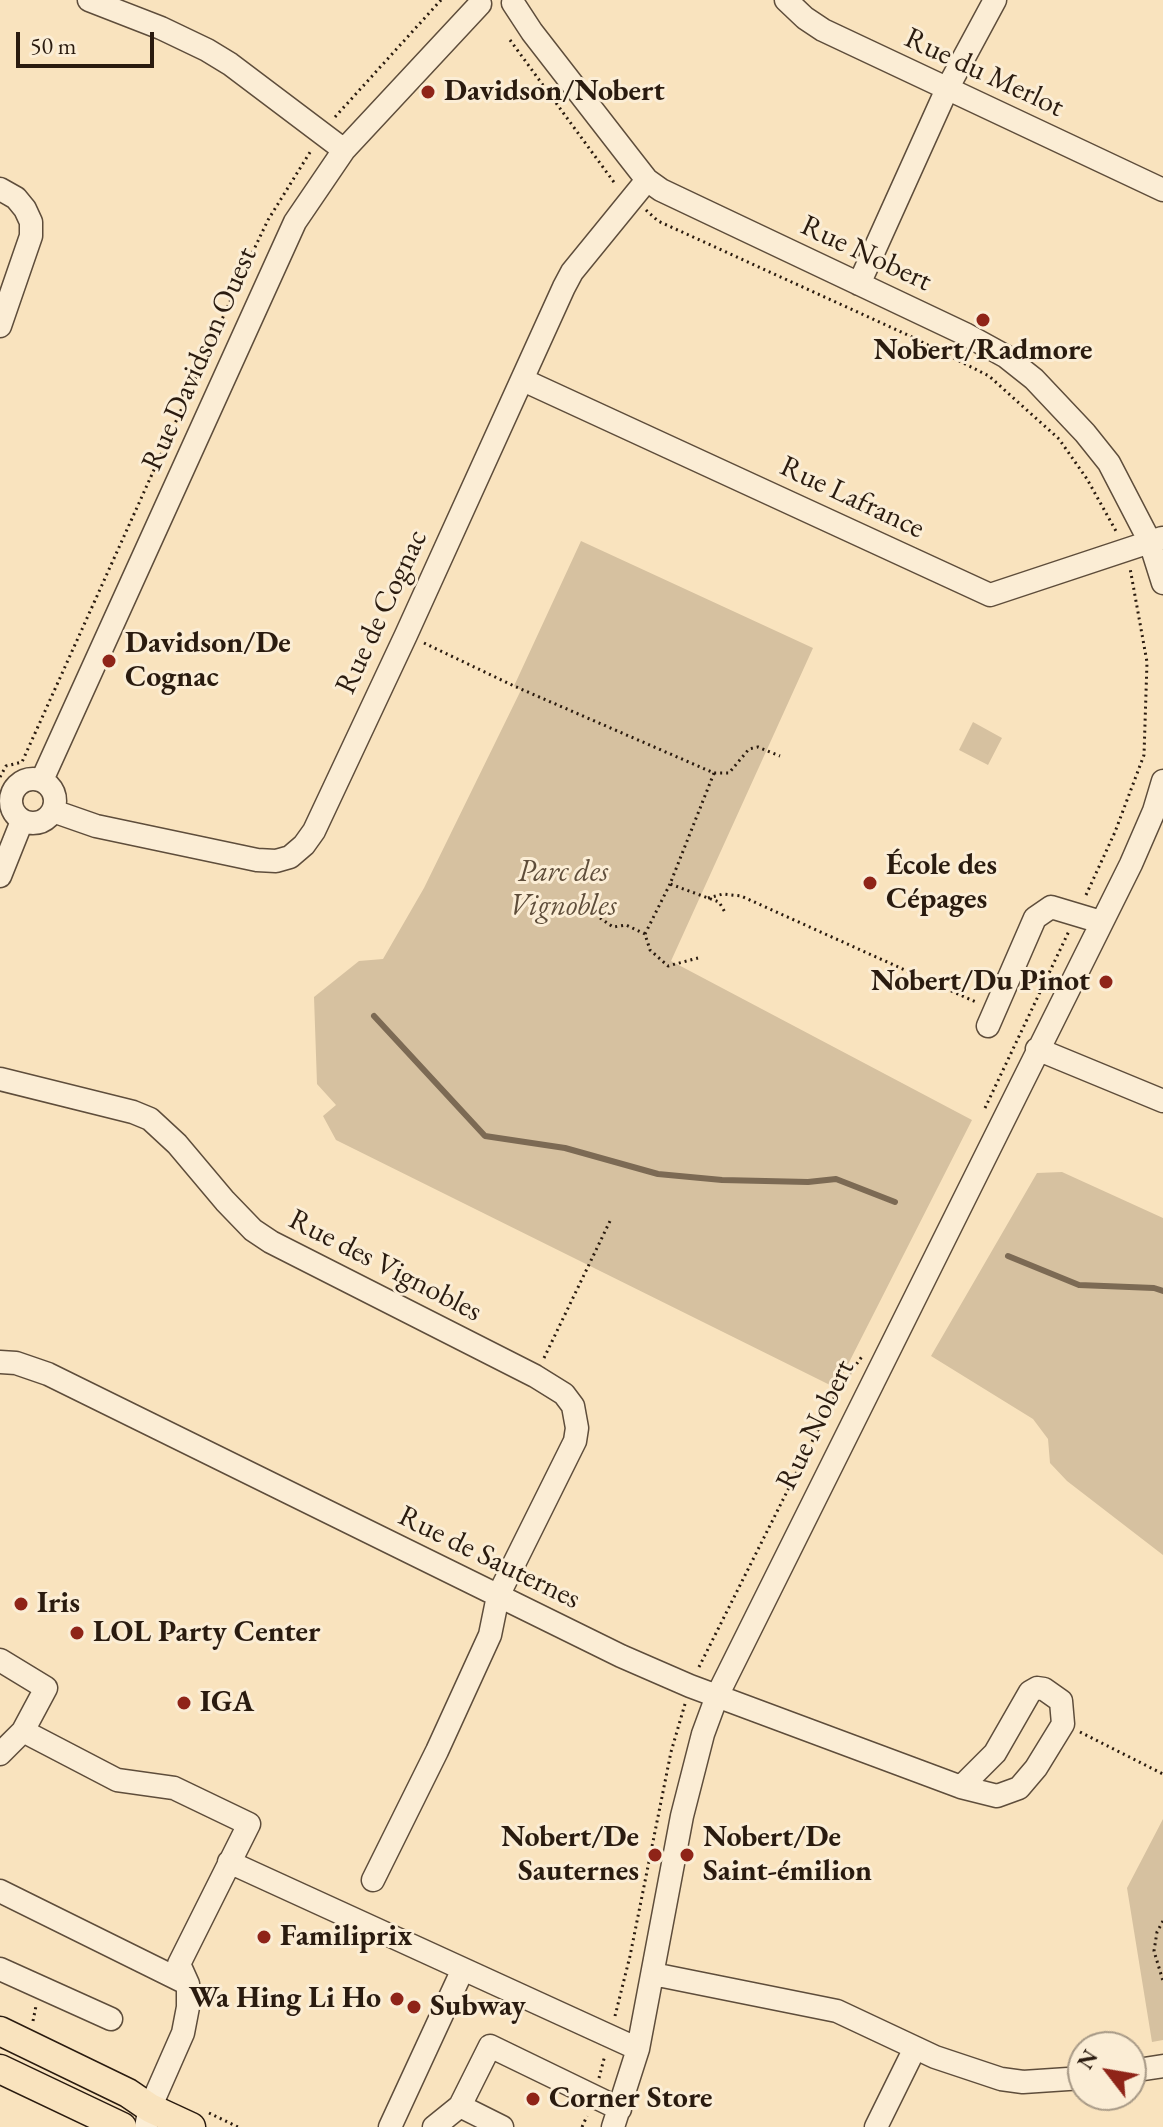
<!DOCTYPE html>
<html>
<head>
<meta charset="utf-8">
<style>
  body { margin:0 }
  #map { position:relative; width:1163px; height:2127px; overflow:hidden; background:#f9e3be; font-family:"EB Garamond",serif }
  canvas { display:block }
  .north { position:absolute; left:1067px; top:2031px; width:80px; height:80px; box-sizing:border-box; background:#fbedd5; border:2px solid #a79986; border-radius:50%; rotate:301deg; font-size:22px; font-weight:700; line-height:32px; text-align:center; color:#2a1b0f }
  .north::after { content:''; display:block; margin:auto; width:28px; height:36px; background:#8f2418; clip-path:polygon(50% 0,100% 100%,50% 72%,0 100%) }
  .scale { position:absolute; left:16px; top:32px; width:138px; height:36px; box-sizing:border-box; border:4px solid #2a1b0f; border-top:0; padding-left:10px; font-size:24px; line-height:28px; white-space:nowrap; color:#2a1b0f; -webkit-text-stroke:6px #fbedd5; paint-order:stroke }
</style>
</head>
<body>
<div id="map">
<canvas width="1163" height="2127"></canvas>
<div class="north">N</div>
<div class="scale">50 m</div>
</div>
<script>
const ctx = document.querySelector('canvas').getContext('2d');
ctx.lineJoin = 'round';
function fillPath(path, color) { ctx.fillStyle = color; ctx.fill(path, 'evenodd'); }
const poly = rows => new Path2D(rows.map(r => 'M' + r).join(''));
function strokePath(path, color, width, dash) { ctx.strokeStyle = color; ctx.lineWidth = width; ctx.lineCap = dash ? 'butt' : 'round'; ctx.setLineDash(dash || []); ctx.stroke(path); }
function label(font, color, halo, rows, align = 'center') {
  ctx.font = font + ' "EB Garamond",serif'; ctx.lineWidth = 6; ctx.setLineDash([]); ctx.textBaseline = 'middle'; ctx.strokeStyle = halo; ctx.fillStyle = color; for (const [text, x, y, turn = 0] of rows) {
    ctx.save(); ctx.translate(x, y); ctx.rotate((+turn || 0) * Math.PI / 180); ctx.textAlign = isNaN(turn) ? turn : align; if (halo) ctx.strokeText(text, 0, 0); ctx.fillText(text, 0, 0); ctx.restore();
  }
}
fillPath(poly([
  [581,541,813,648,671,961,972,1120,836,1388,336,1140,323,1116,336,1105,317,1084,314,997,359,961,383,959,424,888,521,690,514,686],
  [973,722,1002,738,988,765,959,750],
  [1062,1172,1163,1218,1163,1555,1067,1481,1050,1463,1048,1439,1033,1419,931,1356,1037,1173],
  [1163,1819,1163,2040,1152,2042,1127,1888]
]), '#d6c1a0');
strokePath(poly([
  [374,1016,485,1136,565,1148,658,1174,722,1180,808,1182,836,1179,895,1202],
  [1008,1256,1079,1285,1154,1288,1163,1291]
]), '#7c6a54', 6);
const minor = poly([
  [89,0,161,28,207,50,230,64,344,150],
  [786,0,805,18,823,30,1163,190],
  [513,3,532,32,629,157,647,180,661,190,965,334,1005,356,1034,379,1085,433,1109,463,1150,542,1163,583],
  [0,189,16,198,25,209,31,222,31,236,0,326],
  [859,284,947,89,995,0],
  [523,380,990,595,1162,538],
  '11 801a22 22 0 1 1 44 0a22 22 0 1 1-44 0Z',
  [42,780,295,222,344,150,480,4],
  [53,811,96,826,257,860,276,861,290,857,304,845,314,831,406,635,564,287,572,272,647,180],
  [0,876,22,821],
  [988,1026,1035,918,1051,907,1101,922],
  [1037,1049,1163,1101],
  [0,1079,133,1112,150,1119,177,1144,225,1201,253,1230,271,1242,535,1376,564,1394,573,1406,577,1428,575,1441,498,1596,490,1635,437,1751,373,1880],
  [0,1362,16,1363,48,1374,621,1656,690,1686,961,1787,997,1796,1019,1788,1036,1768,1063,1724,1061,1701,1044,1689,1037,1688,1030,1692,995,1753,961,1787],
  [0,1660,46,1688,23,1731,117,1780,174,1788,249,1824,179,1964,188,1984,188,2007,183,2033,150,2108,146,2127],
  [0,1754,23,1731],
  [229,1862,638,2049],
  [0,1891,188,1984],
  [0,1969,111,2019],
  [653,1974,837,2011,935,2057,1001,2079,1023,2082,1083,2078],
  [1131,2071,1163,2066],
  [460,2106,490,2046,620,2109],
  [390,2127,463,1969],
  [434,2127,460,2106,502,2127],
  [613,2127,638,2049,682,1816,703,1734,717,1696,1131,864,1154,811,1163,781],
  [876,2127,915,2048]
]);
const major = poly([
  [0,2031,128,2093,150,2108,191,2127],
  [0,2069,122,2127]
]);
strokePath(minor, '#5e4d3b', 25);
strokePath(major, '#2a1b0f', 31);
strokePath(poly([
  [510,40,616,185],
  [335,117,441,0],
  [646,210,658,221,910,336,989,376,1059,439,1087,479,1116,531],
  [424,643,514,686,714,773,729,773,749,749,758,747,780,756],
  [714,773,670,884,719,902,726,914],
  [0,777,6,766,22,762,247,264,268,220,312,149],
  [1086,895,1115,832,1144,755,1147,662,1130,568],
  [708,898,723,894,741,896,978,1003],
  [600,918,613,927,626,925,645,934,650,950,668,966,698,958],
  [645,934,670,884],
  [985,1108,1069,931],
  [544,1358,610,1221],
  [699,1667,838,1390,863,1355],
  [1080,1732,1163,1774],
  [1163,1921,1157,1932,1154,1951,1163,1981],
  [615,2016,630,1956,671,1752,685,1704],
  [33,2021,36,2006],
  [599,2078,605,2055],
  [209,2113,238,2127],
  [582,2127,587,2116]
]), '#2a1b0f', 3, [2, 4]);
strokePath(minor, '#fbedd5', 22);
strokePath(major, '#f9e3be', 28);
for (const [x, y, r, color] of [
  [428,92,8,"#8f2418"],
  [983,320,8,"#8f2418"],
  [109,661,8,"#8f2418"],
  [870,883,8,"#8f2418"],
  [1106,982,8,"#8f2418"],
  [21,1604,8,"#8f2418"],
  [77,1633,8,"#8f2418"],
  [184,1703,8,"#8f2418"],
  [655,1855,8,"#8f2418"],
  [687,1855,8,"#8f2418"],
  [264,1937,8,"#8f2418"],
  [397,1999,8,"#8f2418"],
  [414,2007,8,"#8f2418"],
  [533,2099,8,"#8f2418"]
]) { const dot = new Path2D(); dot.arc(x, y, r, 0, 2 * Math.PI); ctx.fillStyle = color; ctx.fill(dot); strokePath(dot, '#fbedd5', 3); }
label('30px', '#2a1b0f', '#fbedd5', [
  ["Rue du Merlot",984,73,25],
  ["Rue Nobert",866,254,25],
  ["Rue Davidson Ouest",200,359,-66],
  ["Rue Lafrance",852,498,25],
  ["Rue de Cognac",382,612,-65],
  ["Rue des Vignobles",385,1266,27],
  ["Rue Nobert",816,1425,-64],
  ["Rue de Sauternes",489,1558,26]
]);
label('bold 30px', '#2a1b0f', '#fbedd5', [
  ["Davidson/Nobert",444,92],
  ["Nobert/Radmore",983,351,"center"],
  ["Davidson/De",125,644],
  ["Cognac",125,678],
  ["École des",886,866],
  ["Cépages",886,900],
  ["Nobert/Du Pinot",1090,982,"right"],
  ["Iris",37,1604],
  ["LOL Party Center",93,1633],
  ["IGA",200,1703],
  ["Nobert/De",639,1838,"right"],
  ["Sauternes",639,1872,"right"],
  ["Nobert/De",703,1838],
  ["Saint-émilion",703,1872],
  ["Familiprix",280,1937],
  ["Wa Hing Li Ho",381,1999,"right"],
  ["Subway",430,2007],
  ["Corner Store",549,2099]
], 'left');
label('italic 30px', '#5e4d3a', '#fbedd5', [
  ["Parc des",563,873],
  ["Vignobles",563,907]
]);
</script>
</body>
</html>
